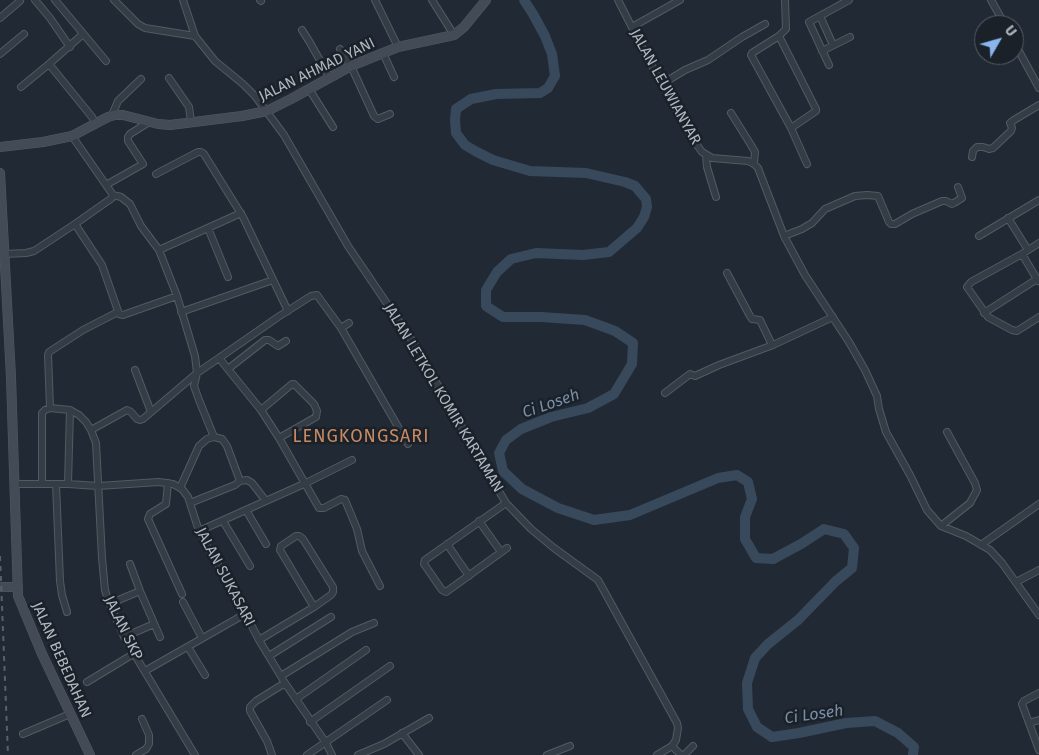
<!DOCTYPE html>
<html>
<head>
<meta charset="utf-8">
<style>
  body { margin:0 }
  #map { position:relative; width:1039px; height:755px; overflow:hidden; background:#212a34; font-family:"Fira Sans",sans-serif }
  canvas { display:block }
  .north { position:absolute; left:974px; top:15px; width:50px; height:50px; box-sizing:border-box; background:#1a2129; border:1px solid #565d66; border-radius:50%; rotate:52deg; font-size:14px; font-weight:700; line-height:20px; text-align:center; color:#afb7c1 }
  .north::after { content:''; display:block; margin:auto; width:18px; height:22px; background:#89b4ec; clip-path:polygon(50% 0,100% 100%,50% 72%,0 100%) }
</style>
</head>
<body>
<div id="map">
<canvas width="1039" height="755"></canvas>
<div class="north">U</div>
</div>
<script>
const ctx = document.querySelector('canvas').getContext('2d');
ctx.lineJoin = 'round';
const poly = rows => new Path2D(rows.map(r => 'M' + r).join(''));
function strokePath(path, color, width, dash) { ctx.strokeStyle = color; ctx.lineWidth = width; ctx.lineCap = dash ? 'butt' : 'round'; ctx.setLineDash(dash || []); ctx.stroke(path); }
function label(font, color, halo, rows, align = 'center') {
  ctx.font = font + ' "Fira Sans",sans-serif'; ctx.lineWidth = 5; ctx.setLineDash([]); ctx.textBaseline = 'middle'; ctx.strokeStyle = halo; ctx.fillStyle = color; for (const [text, x, y, turn = 0] of rows) {
    ctx.save(); ctx.translate(x, y); ctx.rotate((+turn || 0) * Math.PI / 180); ctx.textAlign = isNaN(turn) ? turn : align; if (halo) ctx.strokeText(text, 0, 0); ctx.fillText(text, 0, 0); ctx.restore();
  }
}
strokePath(poly([
  [524,0,533,14,545,36,552,54,555,76,548,88,540,93,496,94,471,99,456,109,455,120,456,133,465,145,477,152,493,160,530,171,586,173,625,182,635,186,640,192,646,199,647,207,644,217,637,228,609,252,583,255,536,253,511,259,497,272,486,290,486,306,503,317,541,317,585,320,615,331,633,343,632,364,614,394,588,408,551,417,521,429,506,440,499,453,503,471,522,489,558,508,594,520,630,515,718,478,737,475,748,482,752,499,745,517,745,539,756,558,773,559,801,544,824,529,844,534,854,548,852,568,836,581,798,620,768,644,755,658,747,683,748,709,757,727,772,737,799,733,846,723,875,721,898,733,914,747,913,755]
]), '#38495c', 10);
const street = poly([
  [35,0,50,18,70,47],
  [55,0,106,61],
  [114,0,138,24,145,28,195,36],
  [183,0,195,36,215,61,243,84,255,96,284,135,348,246,413,342,484,466,506,503,531,529,554,548,598,580,677,723,678,728,676,740,672,746,657,755],
  [260,0,261,1],
  [375,0,398,47],
  [432,0,454,35],
  [618,0,648,59,697,145,702,152,712,158,748,161,754,164,758,168,784,236,805,275,849,342,865,370,877,396,879,409,886,432,910,475,927,510,941,526,966,536,990,550,1002,563,1039,615],
  [785,0,786,29,779,36,752,53,751,55,791,128,807,164],
  [991,0,1005,25],
  [820,16,833,45],
  [0,18,20,1],
  [632,27,680,0],
  [302,30,309,41,330,78],
  [83,34,49,64,92,117,96,124],
  [779,36,816,109,816,111,791,128],
  [1014,42,1039,88],
  [340,49,351,66,374,116,378,119,390,114],
  [822,51,850,37],
  [383,53,394,77],
  [0,54,24,34],
  [829,65,809,22,849,0],
  [169,78,189,107,191,122],
  [662,84,685,70,708,60,742,37,765,24],
  [21,87,49,64],
  [309,89,333,127],
  [731,113,751,145,755,152,754,164],
  [112,115,118,101,141,79],
  [72,136,113,195,121,197,130,204,141,226,159,250,177,296,195,356,197,373,194,386,199,400,214,437,207,439,199,446,180,488],
  [706,155,707,167,716,197],
  [972,157,973,151,977,147,983,147,989,149,993,148,1011,131,1012,128,1010,123,1014,120,1039,105],
  [156,174,198,152,201,152,204,154,243,217,288,311],
  [106,185,143,164,128,141,128,137,130,134,149,122],
  [1008,218,1028,250],
  [75,224,102,265,119,314,123,315,177,296],
  [208,228,228,277],
  [784,236,802,229,812,223,825,209,855,196,867,195,878,196,889,222,891,224,895,224,912,214,942,201,946,201,952,204,954,203,962,198,958,187],
  [979,236,1039,200],
  [1039,243,1022,254,971,282,967,287,988,317,1012,330,1017,331,1039,317],
  [159,250,241,213],
  [4,254,26,253,34,251,75,224,112,198,113,195],
  [1022,254,1038,281],
  [727,273,750,316,752,319,760,320,772,345],
  [181,312,273,280],
  [984,313,1037,279],
  [341,328,349,323],
  [219,358,278,317,311,296,317,295,341,328,408,444],
  [228,369,265,340,269,340,278,346,286,341],
  [135,370,151,412],
  [665,393,690,374,695,376,719,365,773,345,833,317],
  [50,408,48,355,49,352,83,330,118,312],
  [261,410,292,384,294,384,314,404,317,411,316,417,279,438],
  [91,430,127,410,131,412,137,419,140,420,143,419,197,373,219,358,261,410,279,438,319,508,324,508,341,499,345,500,357,529,362,551,380,586],
  [214,437,222,439,227,446,240,481,247,480,252,483,266,501],
  [168,483,166,504,150,514,148,519,182,594],
  [15,484,68,484,98,486,159,482,173,484,182,489,188,497,199,531,209,550,229,582,259,640,285,683,326,743,332,755],
  [42,484,42,413,45,410,50,408,70,410,79,415,86,422,91,430,96,443,102,558,105,590,108,600,124,637,195,755],
  [56,484,60,581,62,595,67,612],
  [68,484,70,410],
  [190,503,235,485,240,481],
  [506,503,425,560,424,564,442,590,446,592,507,548],
  [246,510,266,544],
  [223,521,250,566],
  [479,521,501,552],
  [941,526,970,503,977,490,975,483,947,432],
  [199,531,306,483,352,460],
  [447,544,469,576],
  [981,545,1039,504],
  [130,564,140,591],
  [1016,582,1039,570],
  [183,602,202,638],
  [109,604,140,591,160,637],
  [124,637,154,624],
  [259,640,314,607,331,595,333,592,333,587,303,539,299,536,296,536,281,546,280,550,314,607],
  [188,647,205,675],
  [269,656,331,617],
  [145,671,245,614],
  [281,676,352,632,374,623],
  [87,682,135,653],
  [1039,693,1024,701,1022,704,1039,750],
  [296,699,366,650],
  [310,722,390,666],
  [1029,723,1039,720],
  [402,733,419,755],
  [23,734,70,714],
  [672,746,681,755],
  [136,755,146,749,149,744,149,735,142,719],
  [272,755,267,741,250,711,250,707,256,701,285,683],
  [307,755,387,700],
  [358,755,384,744,429,718],
  [547,755,570,746],
  [684,755,693,746]
]);
const secondary = poly([
  [0,147,43,142,72,136,108,117,115,115,123,115,158,124,170,125,242,116,267,111,291,99,351,66,398,47,454,35,464,27,486,0],
  [0,173,11,377,18,596,42,654,90,755],
  [0,587,18,587]
]);
strokePath(street, '#525a62', 8);
strokePath(secondary, '#525a62', 10);
strokePath(street, '#343c45', 6);
strokePath(secondary, '#434b57', 9);
strokePath(poly([
  [0,556,8,755]
]), '#57606b', 2, [5, 5]);
label('15px', '#afb7c1', '#1a2129', [
  ["JALAN AHMAD YANI",317,70,-26],
  ["JALAN LEUWIANYAR",665,87,61],
  ["JALAN LETKOL KOMIR KARTAMAN",443,398,59],
  ["JALAN SUKASARI",225,577,62],
  ["JALAN SKP",123,628,64],
  ["JALAN BEBEDAHAN",61,660,66]
]);
label('italic 16px', '#7a8fa7', '#1a2129', [
  ["Ci Loseh",551,404,-19],
  ["Ci Loseh",814,715,-8]
]);
ctx.letterSpacing = '1px';
label('18px', '#c78a64', '#1a2129', [
  ["LENGKONGSARI",361,437]
]);
ctx.letterSpacing = '0px';
</script>
</body>
</html>
